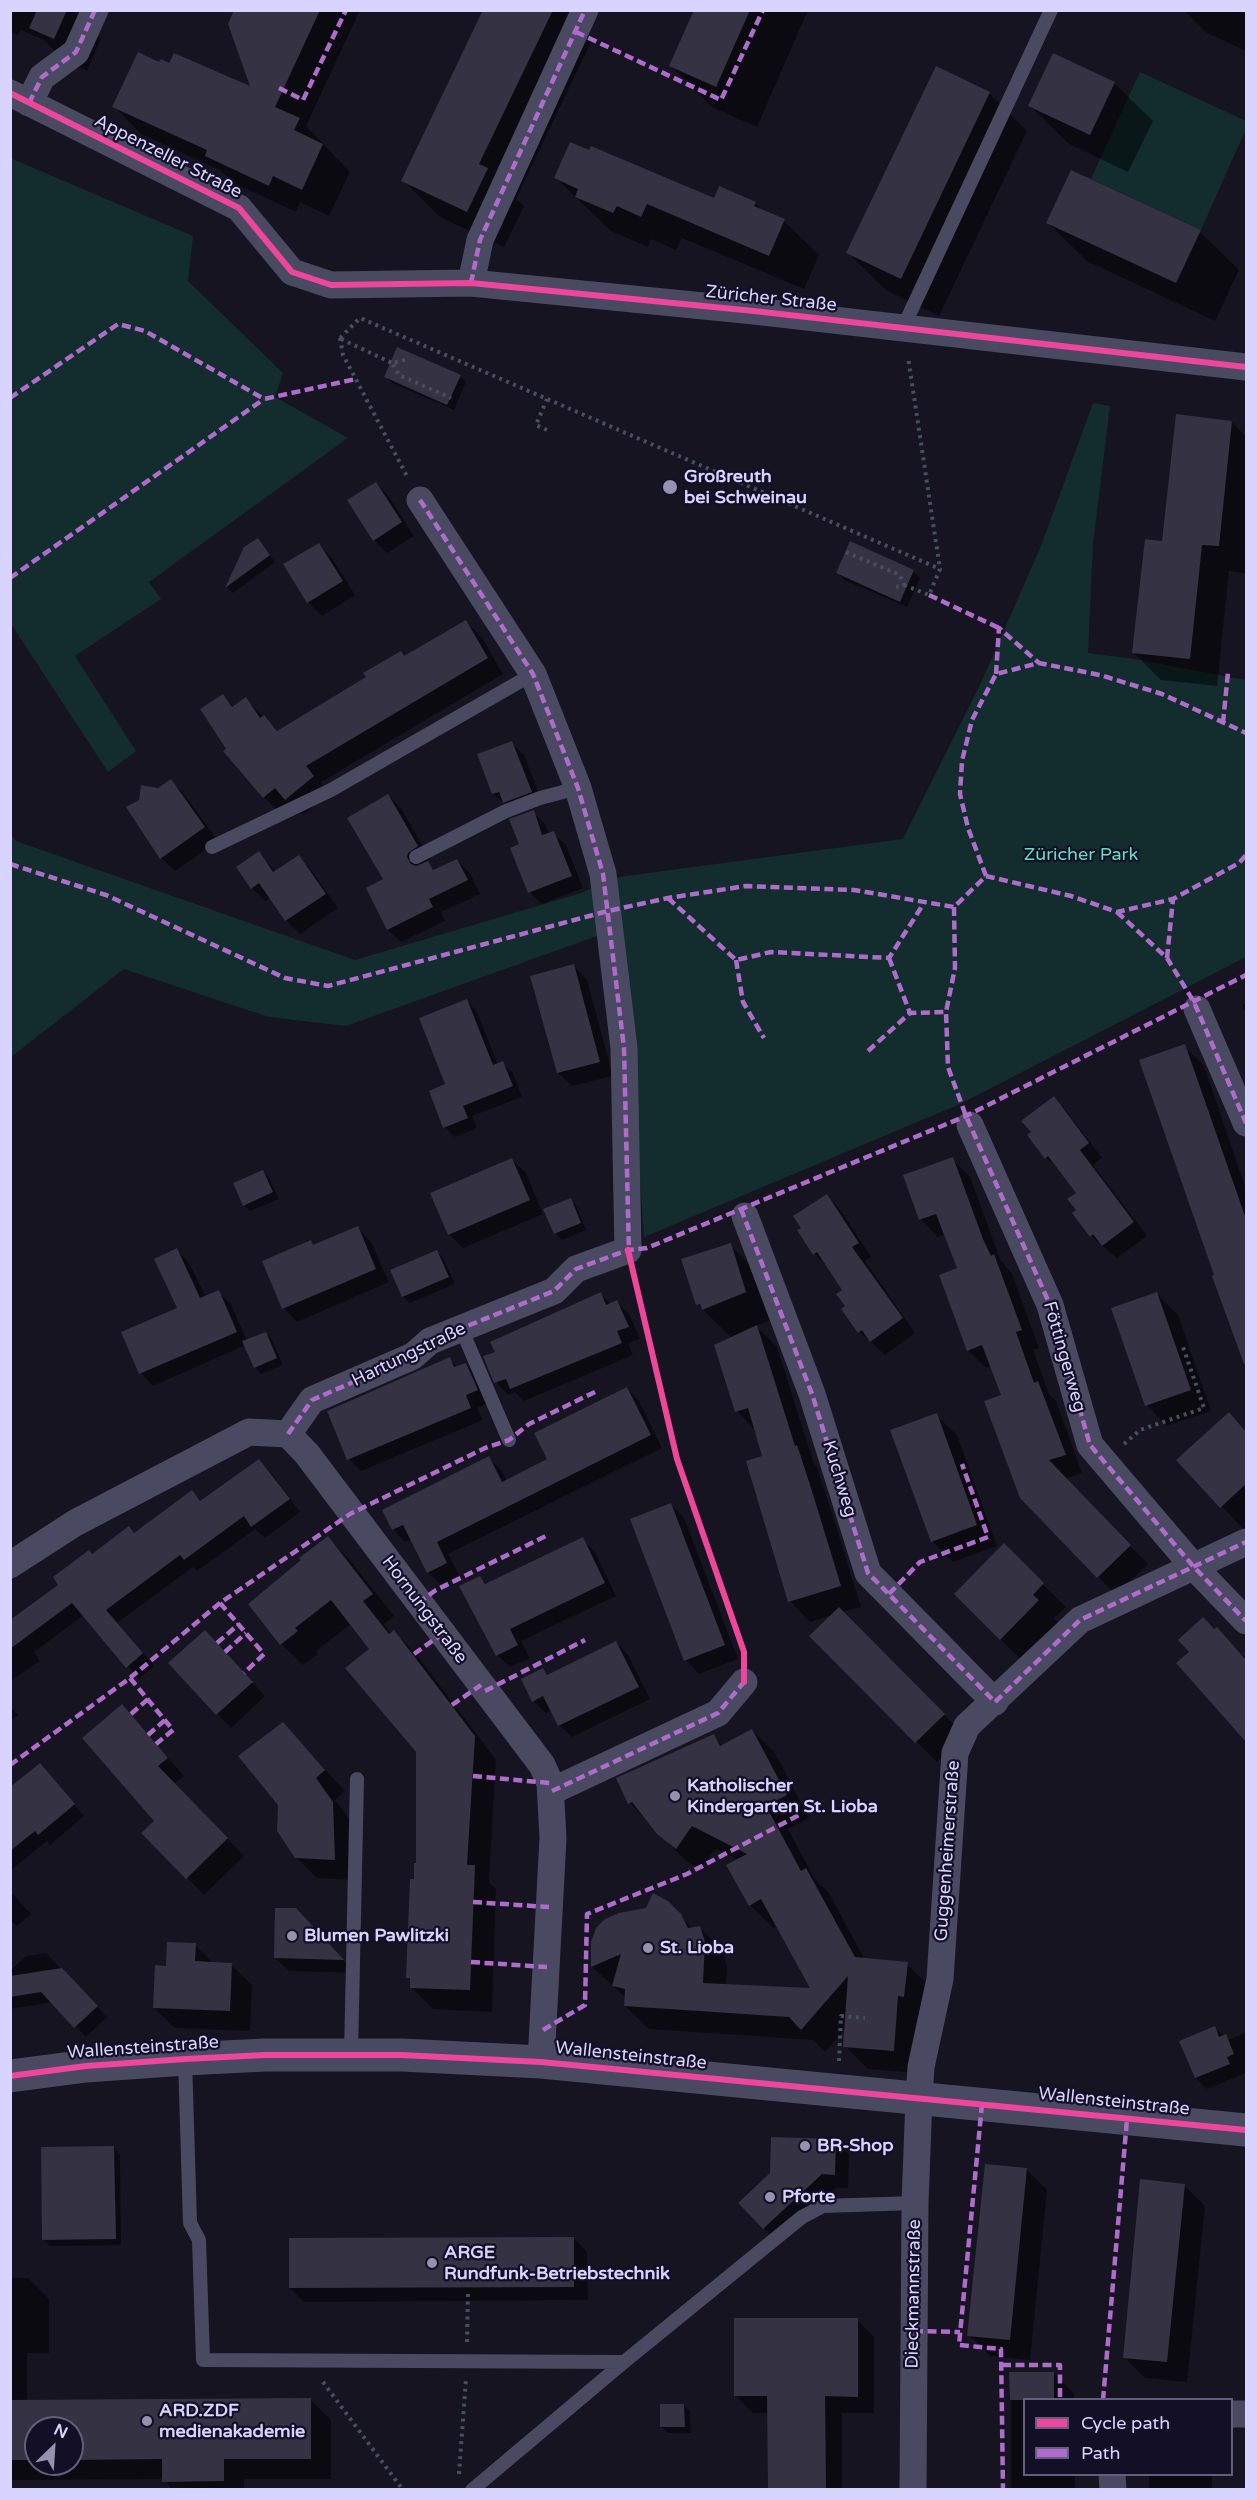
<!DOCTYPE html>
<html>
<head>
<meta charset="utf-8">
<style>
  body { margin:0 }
  #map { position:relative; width:1257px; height:2500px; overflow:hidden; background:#161421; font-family:"Varela Round",sans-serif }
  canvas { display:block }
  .frame { position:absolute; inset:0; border:12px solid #d9d4ff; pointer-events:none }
  .legend { position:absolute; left:1023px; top:2398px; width:210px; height:78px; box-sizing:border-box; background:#130f26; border:2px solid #625e7d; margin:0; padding:8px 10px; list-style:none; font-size:18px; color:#d9d4ff }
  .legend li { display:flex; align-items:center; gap:12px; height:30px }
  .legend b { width:30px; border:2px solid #625e7d }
  .north { position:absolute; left:24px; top:2416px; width:60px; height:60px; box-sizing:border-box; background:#130f26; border:2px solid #625e7d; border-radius:50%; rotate:25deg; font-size:16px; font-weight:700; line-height:24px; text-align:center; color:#d9d4ff }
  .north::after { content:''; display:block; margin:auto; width:21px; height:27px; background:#9591b1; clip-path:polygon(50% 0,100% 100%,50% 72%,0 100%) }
</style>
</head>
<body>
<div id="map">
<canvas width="1257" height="2500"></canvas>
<div class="frame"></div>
<ul class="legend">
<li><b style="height:8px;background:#ed469a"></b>Cycle path</li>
<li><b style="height:8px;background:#b06ccc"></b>Path</li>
</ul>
<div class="north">N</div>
</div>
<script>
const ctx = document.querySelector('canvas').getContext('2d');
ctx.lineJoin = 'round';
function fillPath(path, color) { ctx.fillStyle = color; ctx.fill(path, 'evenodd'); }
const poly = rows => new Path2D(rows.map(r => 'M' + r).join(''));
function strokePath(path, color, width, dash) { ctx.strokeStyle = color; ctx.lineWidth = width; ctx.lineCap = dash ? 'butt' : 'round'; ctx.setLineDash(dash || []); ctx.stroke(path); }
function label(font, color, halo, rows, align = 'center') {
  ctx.font = font + ' "Varela Round",sans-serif'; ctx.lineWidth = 4.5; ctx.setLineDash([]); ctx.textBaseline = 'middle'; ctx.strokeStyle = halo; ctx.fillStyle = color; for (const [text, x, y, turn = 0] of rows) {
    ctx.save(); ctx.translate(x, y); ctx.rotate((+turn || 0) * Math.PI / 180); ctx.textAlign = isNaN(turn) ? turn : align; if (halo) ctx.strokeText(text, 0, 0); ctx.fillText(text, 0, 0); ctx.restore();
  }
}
fillPath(poly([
  [1140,72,1246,121,1246,129,1201,230,1091,179],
  [10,158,193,236,188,281,283,373,275,397,348,438,149,582,161,599,75,656,136,751,108,772,11,624],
  [1093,403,1110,406,1093,544,1088,653,1134,659,1246,680,1246,957,960,1104,644,1237,622,927,346,1026,269,1017,124,969,11,1057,10,833,16,841,355,960,578,894,619,877,903,839,980,685,1041,546]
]), '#132c2d');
fillPath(poly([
  [10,10,72,10,101,39,87,71,64,60,44,40,21,30,18,35,10,32],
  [236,10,360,10,306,126,350,172,329,216,300,202,296,212,234,183,220,170,141,134,114,106,160,64,170,65,253,88],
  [484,10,595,10,584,33,592,40,516,199,524,206,504,247,440,217,403,180],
  [696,10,808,10,757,127,712,107,671,66],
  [1184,10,1246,10,1246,51,1207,33],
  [1114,83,1153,121,1128,172,1069,144,1030,106],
  [989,93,1027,131,939,316,886,290,848,253],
  [590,152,714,200,720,188,755,203,763,211,784,221,819,255,804,289,682,238,676,250,651,239,648,247,611,231,556,178],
  [1048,223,1200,232,1239,270,1215,321,1087,261],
  [385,376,460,376,466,382,454,410,392,383],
  [1232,422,1246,437,1246,573,1229,571,1217,686,1161,680,1134,653],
  [376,483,389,497,414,536,387,553,374,540],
  [258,540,275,562,233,593,227,587,245,548],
  [319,545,332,558,355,595,322,616,308,602],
  [913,571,920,578,907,607,844,580,838,573],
  [466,622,482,638,503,674,321,782,329,793,303,815,291,804,280,813,264,797,228,749,223,696,234,707,246,699,279,732],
  [512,743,524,755,543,804,517,814,493,794],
  [171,781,184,794,218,841,175,871,161,858,159,789],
  [388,795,401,808,430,859,426,862,435,871,457,860,470,873,480,894,441,912,445,921,401,942,388,930,368,888,385,879],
  [533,812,545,824,549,834,553,833,566,845,583,888,542,904,529,892,521,845],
  [259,853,276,872,299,857,312,871,338,908,300,934,286,920,271,898,265,901,252,888],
  [574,966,587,980,613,1076,572,1086,558,1073],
  [467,1001,477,1012,498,1065,502,1063,513,1073,522,1097,472,1116,477,1128,455,1137,445,1127,447,1085],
  [1246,1002,1246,1012,1242,1006],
  [1184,1046,1204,1066,1246,1189,1246,1357,1240,1350,1140,1061],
  [1054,1098,1067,1112,1102,1158,1093,1165,1147,1236,1117,1258,1091,1236,1078,1211,1078,1193,1061,1170,1046,1158],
  [952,1159,970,1177,1000,1259,1012,1274,1039,1348,1033,1350,1049,1394,1056,1401,1082,1473,1065,1479,1148,1564,1116,1595,1021,1498,1003,1396,992,1366,986,1368,968,1350,959,1269,945,1234,938,1237,920,1219],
  [512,1160,526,1173,543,1214,463,1248,449,1234],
  [263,1171,269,1178,279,1199,250,1211,244,1205],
  [827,1196,840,1209,871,1257,865,1261,915,1333,885,1355,859,1332,847,1306,844,1290,829,1268,815,1254],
  [570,1200,577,1207,586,1230,562,1240,555,1233],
  [358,1228,371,1242,389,1282,297,1322,284,1308,310,1242,314,1246],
  [730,1245,758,1272,773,1319,756,1326,777,1347,814,1464,817,1467,832,1513,861,1607,842,1612,964,1735,937,1762,811,1636,833,1615,810,1622,790,1601,764,1457,756,1431,737,1411,732,1338,698,1305,683,1260],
  [177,1250,189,1263,206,1297,218,1292,231,1304,247,1341,266,1333,272,1340,283,1365,261,1374,255,1367,246,1345,153,1386,141,1373,179,1309],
  [437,1251,443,1258,455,1284,410,1303,403,1297,392,1271],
  [601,1294,611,1305,617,1302,629,1314,640,1339,628,1343,633,1355,524,1401,515,1392,508,1395,496,1382,485,1357],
  [1157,1294,1178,1315,1211,1411,1167,1426,1147,1405],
  [449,1359,458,1368,466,1365,478,1377,489,1403,477,1408,483,1420,361,1471,349,1459],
  [627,1388,639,1401,662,1448,448,1554,459,1575,440,1584,428,1572,412,1539,405,1542,393,1529,489,1458,501,1470,507,1481,549,1460],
  [936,1415,957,1435,997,1546,953,1562,932,1541],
  [1229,1415,1246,1432,1246,1527,1244,1530,1179,1460],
  [259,1460,271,1473,300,1512,265,1538,255,1529,197,1571,193,1567,117,1623,154,1666,139,1679,84,1615,34,1652,40,1661,10,1681,10,1620,12,1621,60,1585,92,1555,135,1534,191,1492,202,1502],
  [671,1504,684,1518,738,1659,699,1674,686,1660],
  [328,1538,350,1560,394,1616,384,1624,391,1634,394,1632,416,1654,496,1760,489,1882,496,1889,492,2012,433,2009,411,1987,411,1981,408,1977,417,1865,417,1751,371,1649,351,1624,316,1651,318,1654,303,1665,281,1644],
  [582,1539,595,1552,616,1596,521,1641,530,1658,510,1667,497,1655,480,1577,487,1585],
  [1004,1546,1066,1607,1054,1618,1060,1624,1023,1662,956,1594],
  [1217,1629,1246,1660,1246,1739,1178,1664],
  [616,1642,628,1655,650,1699,572,1737,559,1725,552,1710,546,1713,533,1701,543,1670,549,1676],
  [218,1646,265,1696,231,1728,170,1664],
  [122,1706,184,1776,174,1784,244,1856,204,1895,144,1833,156,1821],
  [10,1707,18,1715,10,1721],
  [283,1724,345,1791,335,1800,353,1824,355,1880,317,1878,296,1857],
  [752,1730,775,1753,809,1818,788,1829,814,1878,829,1893,865,1960,907,1964,930,1987,917,2073,868,2069,845,2046,846,2028,825,2052,813,2040,649,2029,625,2006,626,1998,592,1967,592,1942,667,1902,693,1929,700,1928,723,1951,727,1966,726,1985,813,1990,777,1926,773,1928,750,1905,728,1866,739,1860,716,1849,699,1870,682,1857,630,1803,713,1736,723,1746],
  [629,1952,617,1957,617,1954],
  [40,1765,84,1816,50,1845,47,1841,10,1871,10,1789],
  [10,1891,31,1914,17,1926,10,1920],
  [309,1924,355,1973,289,1971,275,1958],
  [195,1945,214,1964,231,1965,252,1985,250,2031,175,2028,154,2008,168,1967],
  [46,1953,107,2017,86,2037,53,2002,10,2009,10,1971,26,1956],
  [1214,2028,1229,2040,1246,2032,1246,2073,1207,2089,1196,2078,1181,2042],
  [836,2140,849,2154,848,2188,836,2188,777,2242,764,2228],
  [114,2148,120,2155,121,2245,50,2246,43,2239],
  [1026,2169,1047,2190,1030,2360,990,2356,969,2335],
  [1184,2185,1205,2206,1187,2382,1145,2378,1125,2358],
  [574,2238,587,2252,588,2300,304,2302,290,2288],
  [10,2278,28,2278,49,2299,49,2353,27,2353,27,2401,310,2399,331,2420,331,2479,244,2479,244,2490,172,2490,164,2479,10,2480],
  [36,2428,72,2428,72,2464,36,2464],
  [857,2320,874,2337,874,2413,842,2413,842,2490,770,2490,769,2413,753,2413,736,2396],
  [1011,2373,1054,2373,1074,2394,1074,2400,1024,2400,1024,2474,1075,2474,1075,2490,1011,2490],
  [684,2405,690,2412,691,2433,668,2433,661,2426],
  [1149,2474,1212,2474,1212,2490,1149,2490]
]), '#0007');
fillPath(poly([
  [37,10,67,10,54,39,29,28],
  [234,10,320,10,275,107,300,118,294,130,323,144,302,190,273,176,269,186,205,156,207,150,112,107,138,52,159,62,161,59,169,63,174,53,250,86,228,24],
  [483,10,553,10,479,164,488,168,467,212,401,181],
  [694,10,750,10,716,87,669,66],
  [1053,53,1115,82,1090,135,1028,106],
  [936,66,990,92,901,279,846,253],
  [570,142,589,150,591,146,714,198,719,186,756,202,754,206,785,219,769,256,647,204,641,217,617,206,613,213,575,197,578,189,554,178],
  [1071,170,1201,230,1176,283,1046,223],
  [397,347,461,375,447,405,384,377],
  [1176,414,1232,421,1219,546,1202,545,1190,659,1132,653,1145,539,1162,541],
  [376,482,402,522,373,541,347,500],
  [258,538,270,555,225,588,244,547],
  [850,541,914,570,900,602,836,573],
  [319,543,343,581,307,603,283,564],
  [466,620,488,658,306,766,314,776,285,800,275,788,263,798,223,751,226,749,200,709,223,694,232,707,246,697,260,718,264,715,277,731,366,677,363,673,401,651,404,656],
  [512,741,532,792,503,803,499,792,492,794,477,754],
  [171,779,205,827,160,859,126,807,139,800,141,785,158,788],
  [388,794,418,846,408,853,407,857,411,864,416,866,428,861,433,870,457,859,468,880,429,899,433,907,387,930,366,888,383,879,347,818],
  [534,810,542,835,554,831,572,876,528,893,510,848,519,844,509,819],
  [259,851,273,872,299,855,326,894,285,921,259,883,251,889,236,867],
  [574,964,600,1062,557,1073,530,976],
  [467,999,493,1065,503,1061,513,1086,463,1106,468,1118,443,1128,429,1091,445,1084,419,1018],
  [1185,1044,1246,1219,1246,1363,1244,1364,1212,1276,1214,1275,1139,1060],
  [1054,1096,1089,1143,1080,1150,1134,1222,1102,1246,1093,1234,1090,1237,1072,1213,1076,1210,1067,1199,1076,1193,1048,1156,1045,1159,1027,1135,1031,1132,1021,1121],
  [953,1157,983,1239,991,1256,994,1254,1022,1330,1016,1332,1034,1383,1038,1381,1066,1455,1049,1460,1131,1545,1097,1578,1020,1498,984,1401,1001,1395,982,1345,967,1351,939,1275,957,1268,936,1214,919,1220,903,1175],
  [512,1158,530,1200,448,1235,430,1193],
  [263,1170,273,1192,243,1206,233,1183],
  [827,1194,859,1243,852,1247,903,1318,870,1342,862,1330,858,1333,841,1309,845,1306,836,1294,842,1290,817,1252,813,1255,797,1230,801,1228,793,1216],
  [571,1198,581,1223,554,1234,543,1209],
  [358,1226,376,1269,282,1309,262,1261,311,1240,313,1245],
  [731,1243,746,1292,702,1310,700,1304,696,1305,681,1259],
  [177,1248,200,1298,219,1290,237,1332,139,1374,121,1332,177,1308,154,1259],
  [437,1250,449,1277,402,1297,390,1270],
  [601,1292,606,1305,617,1300,629,1327,617,1331,622,1343,510,1389,506,1379,494,1383,483,1356,495,1352,490,1342],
  [1157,1292,1191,1390,1145,1406,1111,1308],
  [757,1325,795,1446,797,1445,812,1491,841,1586,788,1602,746,1461,762,1456,748,1408,735,1412,714,1345],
  [266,1332,277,1358,254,1368,242,1341],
  [450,1357,454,1367,466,1363,478,1390,466,1395,471,1408,347,1460,327,1411],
  [627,1387,651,1435,437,1542,447,1563,427,1573,403,1525,392,1530,382,1510,489,1456,502,1482,547,1459,534,1433],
  [1229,1412,1246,1432,1246,1484,1220,1508,1176,1460],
  [937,1413,977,1525,931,1542,890,1430],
  [259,1459,290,1499,251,1527,244,1516,184,1560,180,1555,106,1610,143,1653,126,1668,72,1603,10,1649,10,1620,58,1585,53,1577,89,1550,92,1554,129,1526,134,1533,192,1490,200,1501],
  [671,1503,725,1645,684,1661,630,1519],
  [328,1536,373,1594,363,1601,389,1634,394,1630,475,1736,467,1865,475,1865,470,1990,410,1988,410,1978,406,1978,410,1879,414,1879,414,1863,416,1863,416,1752,345,1668,369,1649,331,1600,295,1628,298,1631,280,1645,248,1604,301,1560,299,1558],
  [583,1537,605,1583,510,1629,518,1645,496,1656,459,1586,480,1576,485,1584],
  [1004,1543,1044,1583,1033,1595,1039,1600,1000,1640,954,1594],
  [839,1607,945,1714,915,1743,809,1636],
  [1203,1617,1214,1629,1217,1627,1246,1660,1246,1742,1176,1663,1189,1652,1178,1640],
  [205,1630,253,1682,216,1715,168,1663],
  [616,1641,639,1687,558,1726,543,1696,532,1702,521,1679,543,1668,547,1675],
  [122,1704,168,1758,158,1766,228,1838,186,1879,141,1833,154,1821,82,1738],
  [283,1722,325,1770,316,1778,333,1802,335,1860,295,1858,277,1831,278,1805,238,1756],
  [752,1729,787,1795,766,1806,801,1871,806,1868,855,1957,908,1962,904,1997,898,1996,894,2051,843,2047,848,1976,801,2030,789,2017,624,2006,625,1989,612,1986,621,1954,591,1967,591,1942,596,1928,605,1919,619,1913,646,1908,653,1893,668,1901,681,1914,688,1928,700,1926,705,1942,703,1983,810,1988,761,1899,749,1906,726,1865,747,1854,692,1826,676,1849,657,1834,632,1802,628,1804,616,1778,714,1734,720,1746],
  [40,1763,75,1804,38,1835,35,1831,10,1851,10,1787],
  [275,1908,296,1908,344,1960,274,1958],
  [167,1942,196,1943,195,1961,232,1963,230,2011,153,2008,155,1965,166,1966],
  [62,1968,98,2006,74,2028,41,1992,10,1997,10,1976],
  [1215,2026,1219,2037,1226,2034,1234,2054,1227,2057,1230,2064,1195,2078,1179,2041],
  [771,2137,836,2139,835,2175,822,2174,763,2229,738,2203,770,2173],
  [114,2146,116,2239,42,2240,41,2147],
  [985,2164,1027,2168,1010,2340,967,2336],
  [1140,2179,1185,2184,1167,2362,1123,2358],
  [574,2237,574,2287,289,2288,289,2238],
  [734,2318,858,2318,858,2397,825,2396,826,2490,768,2490,767,2396,734,2396],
  [1009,2372,1054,2372,1054,2400,1010,2400],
  [311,2398,311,2459,224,2459,224,2481,162,2482,162,2459,72,2460,72,2428,36,2428,36,2460,10,2460,10,2400],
  [660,2404,684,2404,685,2427,660,2427]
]), '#343243');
strokePath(poly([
  [340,338,360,318,940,569],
  [340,338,343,355,408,478],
  [341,339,392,363],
  [405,360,392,363,399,375,451,398],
  [547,430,536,425,547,399],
  [846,552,900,575,904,585,896,587],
  [904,585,929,595,940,569,908,357],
  [1124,1444,1140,1430,1204,1408,1182,1344],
  [839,2061,841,2016,865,2018],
  [467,2342,468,2293],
  [323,2382,403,2490],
  [459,2474,466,2379]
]), '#44505f', 4, [3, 4.5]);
strokePath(poly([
  [902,330,1051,10],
  [212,847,331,790,533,674],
  [416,857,506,811,540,798,578,788],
  [461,1328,509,1440],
  [351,2054,357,1779],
  [185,2059,190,2223,199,2240,203,2360,624,2362],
  [472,2490,624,2362,802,2217,823,2206,915,2203]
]), '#4a4962', 14);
strokePath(poly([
  [10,93,239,208,292,272,331,285,471,283,754,311,1246,367],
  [29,103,42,77,76,52,95,10],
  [471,283,480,240,585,10],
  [1197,1009,1246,1123],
  [970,1125,1050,1305,1090,1445,1193,1566,1246,1621],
  [745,1216,812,1394,868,1573,995,1702],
  [288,1434,312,1400,413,1356,430,1341,554,1291,576,1269,628,1250,624,1048,603,874,578,788,533,674,420,500],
  [288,1434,307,1454,542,1765,550,1783,553,1838,541,2062],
  [10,1565,75,1523,249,1432,288,1434],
  [552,1791,718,1713,744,1682],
  [1232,2414,1246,2414],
  [1112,2474,1113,2490],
  [913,2490,915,2203,919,2098,921,2067,940,1979,955,1753,967,1726,1080,1620,1246,1542]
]), '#4a4962', 27);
strokePath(poly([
  [10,2076,86,2066,185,2059,265,2055,402,2055,541,2062,1246,2130]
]), '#4a4962', 33);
strokePath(poly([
  [576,32,721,100,763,10],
  [279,88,303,100,346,10],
  [29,103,42,77,76,52,95,10],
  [471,283,480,240,585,10],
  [10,398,118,324,145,331,264,399,356,379],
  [420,500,533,674,578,788,603,874,624,1048,629,1254],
  [10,578,264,399],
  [929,595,999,628],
  [996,674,999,628,1039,663],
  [1223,723,1228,672],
  [10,864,106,895,285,978,328,986,608,911,668,898,746,886,854,890,954,907,986,876,1071,896,1117,912,1173,899,1239,863,1246,855],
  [986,876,968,828,960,794,962,761,972,720,996,674,1039,663,1100,675,1162,694,1246,733],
  [668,898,736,960,771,952,889,958,924,903],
  [954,907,955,968,946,1012,948,1067,966,1116,1050,1305,1090,1445,1193,1566,1246,1621],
  [1117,912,1167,958,1194,1002,1246,1123],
  [889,958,910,1013],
  [1167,958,1173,899],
  [736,960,743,1002,764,1038],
  [868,1051,910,1013,946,1012],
  [741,1209,812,1394,868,1573,995,1702,1080,1620,1246,1542],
  [288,1434,312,1400,413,1356,430,1341,554,1291,576,1269,628,1250,647,1248,966,1116,1246,975],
  [889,1594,920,1562,988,1537,962,1464],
  [220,1603,264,1654,244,1673],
  [418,1603,436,1590,548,1535],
  [217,1643,239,1624],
  [225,1652,246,1633],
  [414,1654,442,1634],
  [130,1678,173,1730,156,1744],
  [485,1691,585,1640],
  [452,1705,481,1685],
  [131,1714,148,1699],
  [148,1735,165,1720],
  [10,1765,130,1678,220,1603,350,1514,485,1448,509,1440,529,1424,599,1390],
  [473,1776,550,1783],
  [552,1791,718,1713,744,1682,744,1678],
  [473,1902,549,1907],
  [471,1962,547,1967],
  [543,2030,585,2005,587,1914,687,1874,801,1814],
  [982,2104,959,2345,1001,2349,1003,2490],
  [914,2331,960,2332],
  [1002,2365,1060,2365,1060,2400],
  [1103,2400,1127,2119]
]), '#b06ccc', 4.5, [9, 4.5]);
strokePath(poly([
  [10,93,239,208,292,272,331,285,471,283,754,311,1246,367],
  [628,1250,677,1459,744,1652,744,1682],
  [10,2076,86,2066,185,2059,265,2055,402,2055,541,2062,1246,2130]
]), '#ed469a', 6);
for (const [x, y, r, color] of [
  [670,487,8,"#9591b1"],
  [675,1796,6,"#9591b1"],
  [292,1936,6,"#9591b1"],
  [648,1948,6,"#9591b1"],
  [805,2146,6,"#9591b1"],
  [770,2197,6,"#9591b1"],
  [432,2263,6,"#9591b1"],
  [147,2421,6,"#9591b1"]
]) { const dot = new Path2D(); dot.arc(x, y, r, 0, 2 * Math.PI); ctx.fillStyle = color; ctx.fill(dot); strokePath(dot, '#130f26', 2); }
label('18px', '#d9d4ff', '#130f26', [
  ["Appenzeller Straße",168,157,27],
  ["Züricher Straße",771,299,6],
  ["Hartungstraße",409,1355,-26],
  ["Föttingerweg",1064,1357,74],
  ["Kuchweg",839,1479,73],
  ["Hornungstraße",424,1610,53],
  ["Guggenheimerstraße",948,1851,-86],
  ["Wallensteinstraße",143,2048,-4],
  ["Wallensteinstraße",631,2056,6],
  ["Wallensteinstraße",1114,2102,6],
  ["Dieckmannstraße",914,2294,-89]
]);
label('bold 18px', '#d9d4ff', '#130f26', [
  ["Großreuth",684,477],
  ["bei Schweinau",684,498],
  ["Katholischer",687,1786],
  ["Kindergarten St. Lioba",687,1807],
  ["Blumen Pawlitzki",304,1936],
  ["St. Lioba",660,1948],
  ["BR-Shop",817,2146],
  ["Pforte",782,2197],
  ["ARGE",444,2253],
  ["Rundfunk-Betriebstechnik",444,2274],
  ["ARD.ZDF",159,2411],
  ["medienakademie",159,2432]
], 'left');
label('18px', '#5fe0c0', '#130f26', [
  ["Züricher Park",1081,855]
]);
</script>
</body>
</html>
